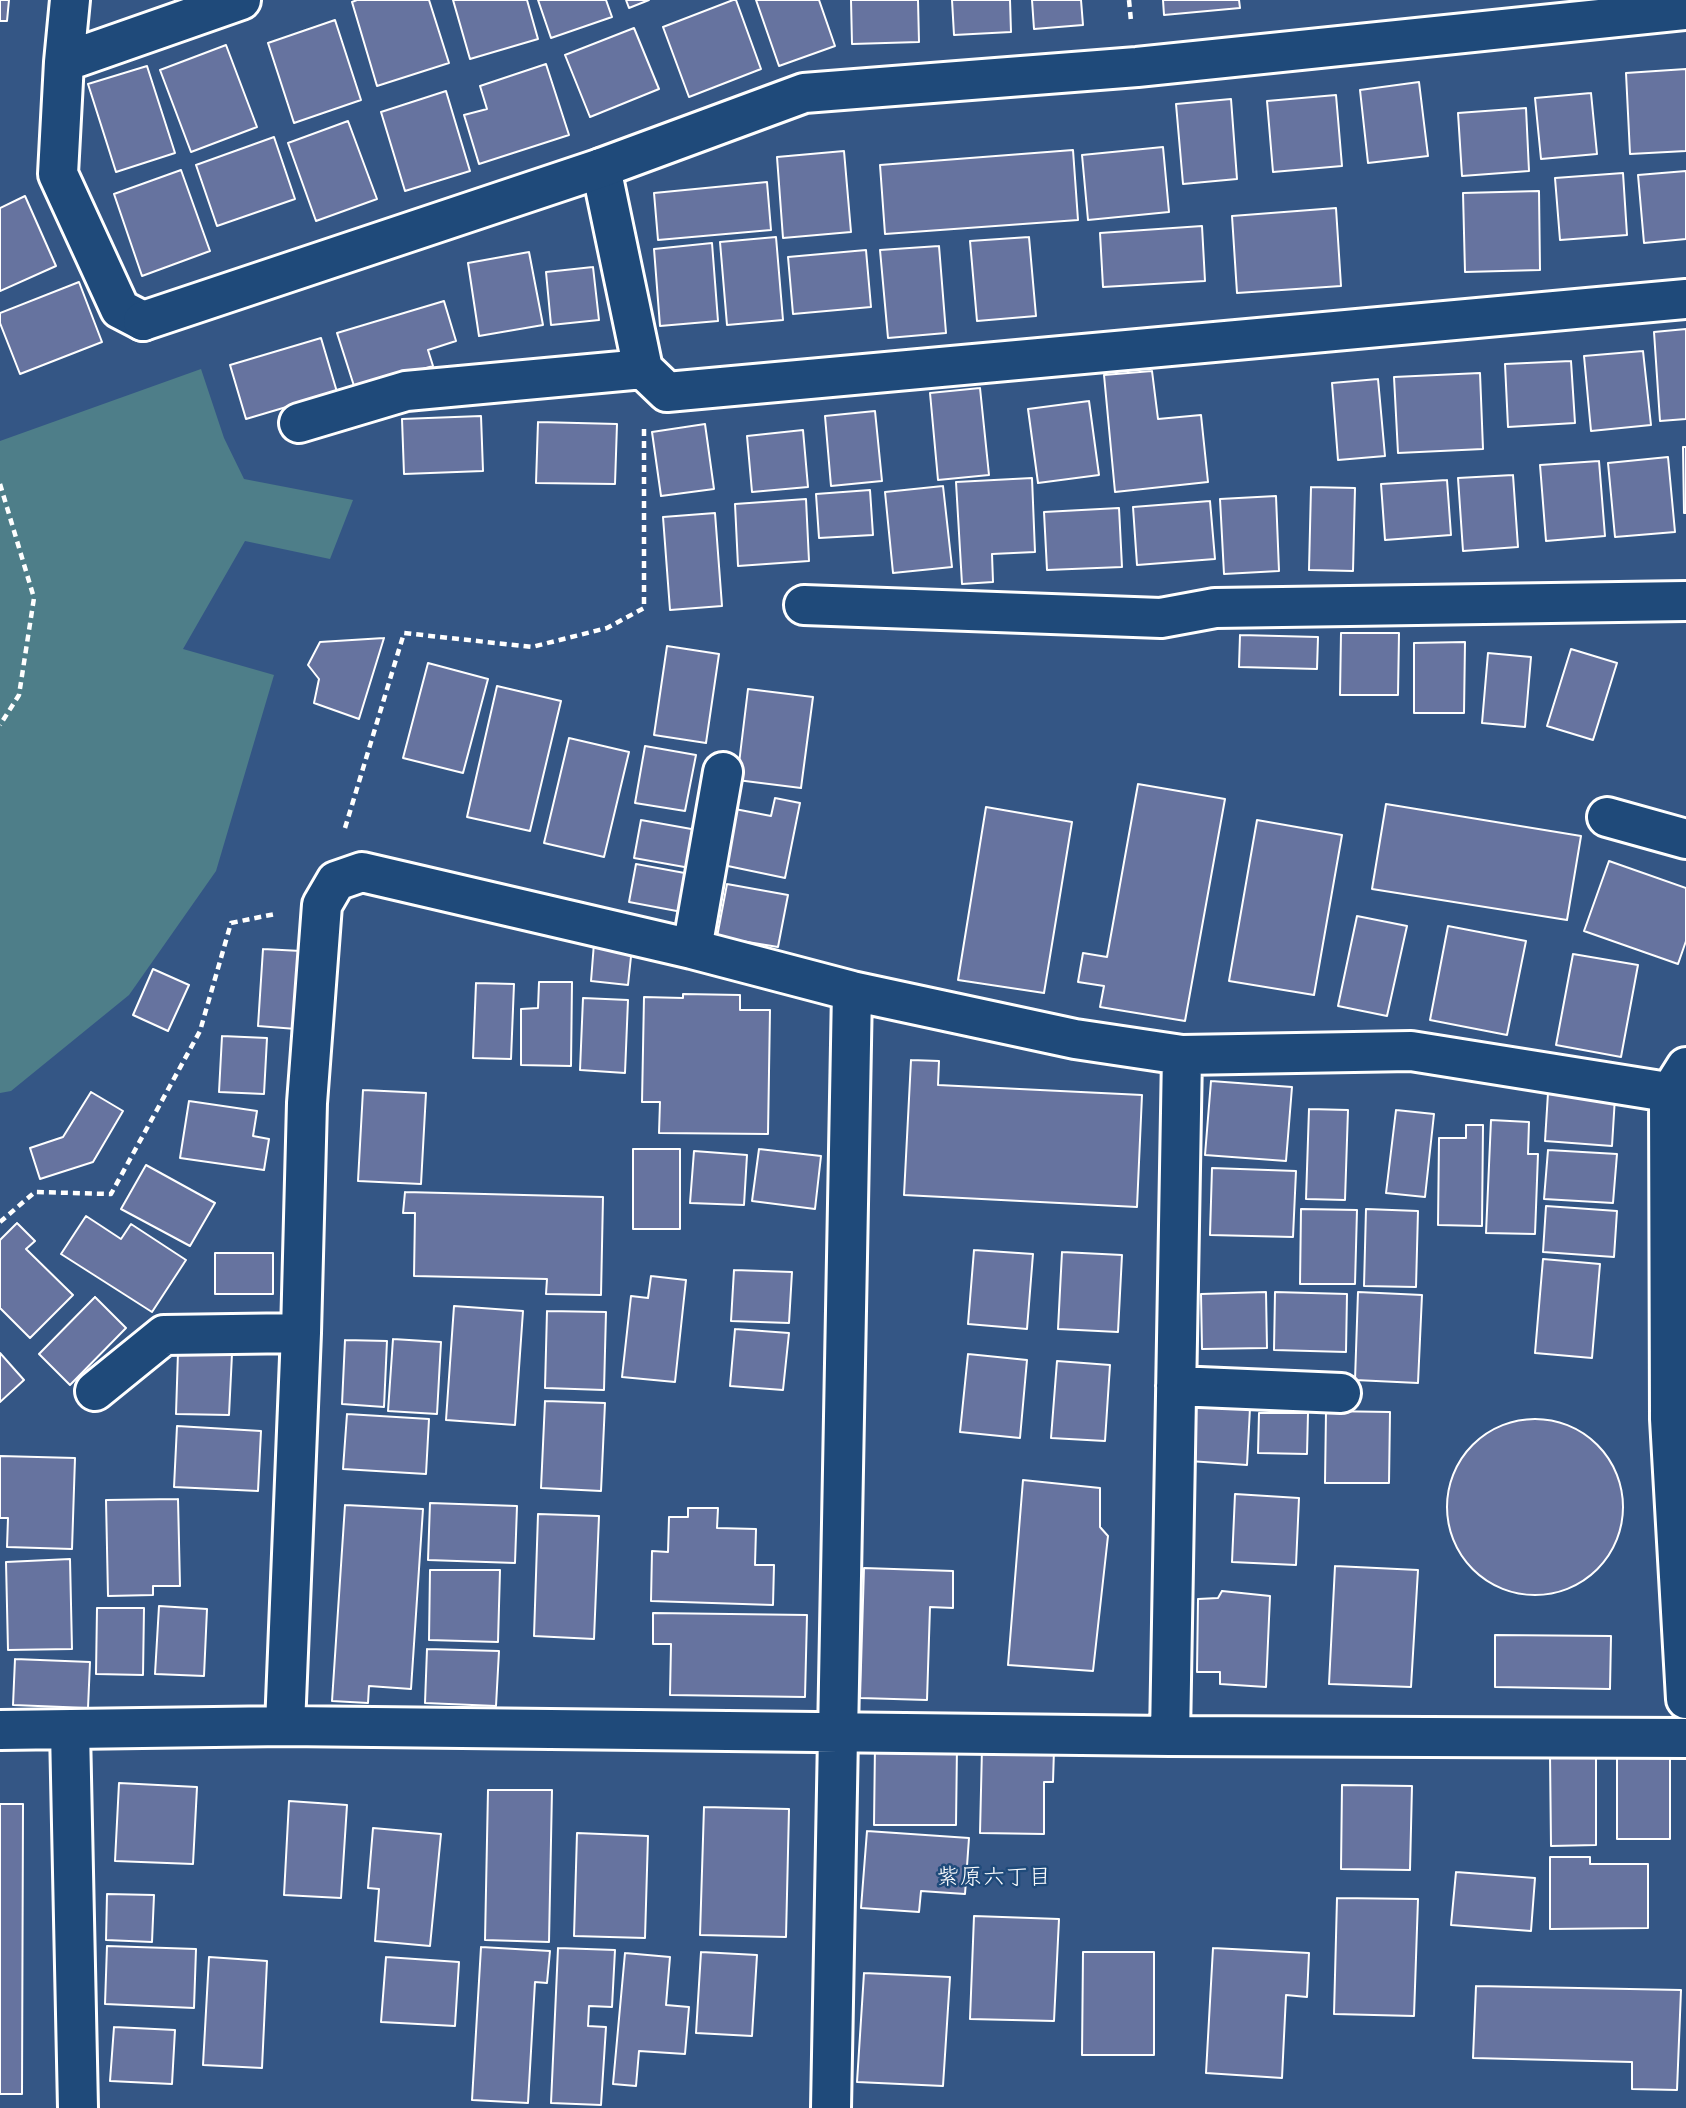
<!DOCTYPE html>
<html>
<head>
<meta charset="utf-8">
<style>
  body { margin:0 }
  canvas { display:block; background:#345685 }
</style>
</head>
<body>
<canvas width="1686" height="2108"></canvas>
<script>
const ctx = document.querySelector('canvas').getContext('2d');
ctx.lineJoin = 'round';
function fillPath(path, color) { ctx.fillStyle = color; ctx.fill(path, 'evenodd'); }
const poly = rows => new Path2D(rows.map(r => 'M' + r).join(''));
function strokePath(path, color, width, dash) { ctx.strokeStyle = color; ctx.lineWidth = width; ctx.lineCap = dash ? 'butt' : 'round'; ctx.setLineDash(dash || []); ctx.stroke(path); }
function label(font, color, halo, rows, align = 'center') {
  ctx.font = font + ' "Patrick Hand","Klee One",sans-serif'; ctx.lineWidth = 5; ctx.setLineDash([]); ctx.textBaseline = 'middle'; ctx.strokeStyle = halo; ctx.fillStyle = color; for (const [text, x, y, turn = 0] of rows) {
    ctx.save(); ctx.translate(x, y); ctx.rotate((+turn || 0) * Math.PI / 180); ctx.textAlign = isNaN(turn) ? turn : align; if (halo) ctx.strokeText(text, 0, 0); ctx.fillText(text, 0, 0); ctx.restore();
  }
}
fillPath(poly([
  [201,369,224,438,244,479,353,500,330,559,245,541,183,649,274,675,216,871,129,995,11,1091,0,1093,0,441]
]), '#4e7e89');
const building = poly([
  [0,0,9,0,7,21,0,21,0,0],
  [357,0,429,0,449,63,377,86,352,2,357,0],
  [453,0,527,0,538,39,470,59,453,0],
  [538,0,606,0,612,17,551,38,538,0],
  [626,0,649,0,629,8,626,0],
  [733,0,736,0,761,69,689,97,663,27,733,0],
  [756,0,819,0,835,46,779,66,756,0],
  [851,0,918,0,919,42,852,44,851,0],
  [952,0,1010,0,1011,32,954,35,952,0],
  [1032,0,1081,0,1083,25,1034,29,1032,0],
  [1163,0,1239,0,1240,8,1164,15,1163,0],
  [335,20,361,100,294,123,268,43,335,20],
  [634,28,659,89,590,117,565,55,634,28],
  [226,45,257,127,191,152,160,70,226,45],
  [546,64,569,135,479,164,464,115,487,109,480,86,546,64],
  [147,66,175,153,116,172,88,84,147,66],
  [1686,69,1686,151,1630,154,1626,73,1686,69],
  [1419,82,1428,156,1368,163,1360,90,1419,82],
  [446,91,470,171,405,191,381,112,446,91],
  [1591,93,1597,154,1541,159,1535,98,1591,93],
  [1336,95,1342,166,1273,172,1267,101,1336,95],
  [1231,99,1237,179,1183,184,1176,104,1231,99],
  [1526,108,1529,171,1462,176,1458,113,1526,108],
  [348,121,377,199,316,221,288,143,348,121],
  [274,137,295,199,217,226,196,165,274,137],
  [1163,147,1169,212,1088,220,1082,155,1163,147],
  [1073,150,1078,220,885,234,880,165,1073,150],
  [844,151,851,232,783,238,777,157,844,151],
  [181,170,210,251,142,276,114,194,181,170],
  [1686,171,1686,239,1644,243,1638,175,1686,171],
  [1623,173,1627,235,1560,240,1555,178,1623,173],
  [767,182,771,230,658,240,654,193,767,182],
  [1539,191,1540,270,1465,272,1463,193,1539,191],
  [25,196,56,266,0,291,0,208,25,196],
  [1336,208,1341,286,1237,293,1232,216,1336,208],
  [1202,226,1205,281,1103,287,1100,233,1202,226],
  [776,237,783,320,727,325,720,242,776,237],
  [1029,237,1036,316,977,321,970,241,1029,237],
  [712,243,718,321,660,326,654,249,712,243],
  [939,246,946,333,888,338,880,250,939,246],
  [866,250,871,307,793,314,788,257,866,250],
  [529,252,543,325,479,336,468,263,529,252],
  [593,267,599,320,551,325,546,272,593,267],
  [79,282,102,342,20,374,0,323,0,313,79,282],
  [444,301,456,341,428,350,433,366,355,389,337,333,444,301],
  [1686,329,1686,419,1660,421,1654,332,1686,329],
  [321,338,337,392,246,419,230,365,321,338],
  [1643,351,1651,425,1591,431,1584,356,1643,351],
  [1571,361,1575,423,1508,427,1505,364,1571,361],
  [1152,371,1158,419,1201,415,1208,482,1115,492,1104,375,1152,371],
  [1480,373,1483,449,1398,453,1394,377,1480,373],
  [1378,379,1385,456,1338,460,1332,383,1378,379],
  [980,388,989,475,938,480,930,393,980,388],
  [1089,401,1099,475,1038,483,1028,409,1089,401],
  [875,411,882,481,831,486,825,416,875,411],
  [481,416,483,471,404,474,402,419,481,416],
  [538,422,617,424,615,484,536,483,538,422],
  [705,424,714,489,661,496,652,432,705,424],
  [803,430,808,487,752,492,747,436,803,430],
  [1683,447,1686,447,1686,513,1684,513,1683,447],
  [1668,457,1675,532,1615,537,1608,463,1668,457],
  [1599,461,1605,536,1546,541,1540,465,1599,461],
  [1513,475,1518,547,1463,551,1458,478,1513,475],
  [1032,478,1035,552,992,554,993,582,962,584,956,482,1032,478],
  [1447,480,1451,535,1385,540,1381,484,1447,480],
  [943,486,952,567,893,573,885,492,943,486],
  [1311,487,1355,488,1353,571,1309,570,1311,487],
  [870,490,873,535,819,538,816,494,870,490],
  [1276,496,1279,571,1224,574,1220,499,1276,496],
  [806,499,809,561,738,566,735,504,806,499],
  [1210,501,1215,559,1137,565,1133,507,1210,501],
  [1119,508,1122,567,1047,570,1044,512,1119,508],
  [715,513,722,606,670,610,663,517,715,513],
  [1341,633,1399,633,1398,695,1340,695,1341,633],
  [1240,635,1318,637,1317,669,1239,667,1240,635],
  [384,638,359,719,314,703,319,679,308,665,320,642,384,638],
  [1465,642,1464,713,1414,713,1414,643,1465,642],
  [667,646,719,654,706,743,654,735,667,646],
  [1571,649,1617,663,1593,740,1547,726,1571,649],
  [1488,653,1531,657,1525,727,1482,723,1488,653],
  [428,663,488,679,463,773,403,758,428,663],
  [497,686,561,701,530,831,467,817,497,686],
  [748,689,813,697,801,788,737,780,748,689],
  [569,738,629,752,604,857,544,843,569,738],
  [645,746,696,755,685,811,635,803,645,746],
  [1138,784,1225,799,1185,1021,1100,1007,1104,986,1078,982,1083,953,1107,957,1138,784],
  [775,798,800,803,785,878,723,865,735,809,771,816,775,798],
  [1386,804,1581,836,1567,920,1372,889,1386,804],
  [986,807,1072,822,1044,993,958,980,986,807],
  [641,820,697,830,690,868,634,858,641,820],
  [1257,820,1342,835,1314,995,1229,981,1257,820],
  [1609,861,1686,888,1686,941,1678,964,1584,931,1609,861],
  [636,864,690,874,682,912,629,902,636,864],
  [727,884,788,895,778,947,717,937,727,884],
  [1357,916,1407,926,1387,1016,1338,1006,1357,916],
  [1448,926,1526,941,1507,1035,1430,1020,1448,926],
  [594,943,632,947,628,985,591,981,594,943],
  [263,949,301,951,296,1029,258,1026,263,949],
  [1573,954,1638,965,1621,1057,1556,1045,1573,954],
  [153,969,189,985,168,1031,133,1015,153,969],
  [539,982,572,982,571,1066,521,1065,521,1009,538,1008,539,982],
  [476,983,514,984,511,1059,473,1058,476,983],
  [683,994,740,995,740,1010,770,1010,768,1134,659,1133,660,1102,642,1102,644,997,683,998,683,994],
  [583,998,628,1000,625,1073,580,1070,583,998],
  [222,1036,267,1038,264,1094,219,1092,222,1036],
  [911,1060,939,1061,938,1085,1142,1095,1137,1207,904,1195,911,1060],
  [1211,1081,1292,1087,1286,1161,1205,1155,1211,1081],
  [363,1090,426,1093,421,1184,358,1181,363,1090],
  [91,1092,123,1111,93,1162,40,1179,30,1148,63,1137,91,1092],
  [1548,1093,1615,1097,1612,1146,1545,1141,1548,1093],
  [189,1101,257,1111,253,1136,269,1139,264,1170,180,1158,189,1101],
  [1309,1109,1348,1110,1345,1200,1306,1199,1309,1109],
  [1396,1110,1434,1114,1425,1197,1386,1193,1396,1110],
  [1491,1120,1529,1122,1528,1154,1538,1154,1535,1234,1486,1233,1491,1120],
  [1466,1125,1483,1125,1482,1226,1438,1225,1439,1138,1466,1138,1466,1125],
  [633,1149,680,1149,680,1229,633,1229,633,1149],
  [759,1149,821,1156,815,1209,752,1201,759,1149],
  [1548,1150,1617,1154,1613,1203,1544,1199,1548,1150],
  [694,1151,747,1155,744,1205,690,1203,694,1151],
  [146,1165,215,1203,190,1246,121,1209,146,1165],
  [1212,1168,1296,1171,1293,1237,1210,1235,1212,1168],
  [405,1192,603,1197,601,1295,546,1294,547,1279,414,1276,415,1213,403,1213,405,1192],
  [1546,1206,1617,1211,1614,1257,1543,1252,1546,1206],
  [1301,1209,1357,1210,1355,1284,1300,1284,1301,1209],
  [1366,1209,1418,1211,1416,1287,1364,1286,1366,1209],
  [86,1216,121,1239,131,1224,186,1260,152,1312,61,1254,86,1216],
  [17,1223,35,1241,26,1249,73,1295,30,1338,0,1308,0,1240,17,1223],
  [974,1250,1033,1254,1027,1329,968,1324,974,1250],
  [1062,1252,1122,1255,1118,1332,1058,1329,1062,1252],
  [215,1253,273,1253,273,1294,215,1294,215,1253],
  [1543,1259,1600,1264,1592,1358,1535,1353,1543,1259],
  [734,1270,792,1272,789,1323,731,1321,734,1270],
  [651,1276,686,1280,675,1382,622,1377,631,1296,648,1298,651,1276],
  [1266,1292,1267,1348,1202,1349,1201,1294,1266,1292],
  [1275,1292,1347,1294,1346,1352,1274,1350,1275,1292],
  [1358,1292,1422,1295,1418,1383,1355,1380,1358,1292],
  [95,1297,126,1328,70,1385,39,1354,95,1297],
  [454,1306,523,1311,515,1425,446,1420,454,1306],
  [547,1311,606,1312,604,1390,545,1388,547,1311],
  [735,1329,789,1333,783,1390,730,1386,735,1329],
  [393,1339,441,1342,437,1414,388,1411,393,1339],
  [345,1340,387,1341,384,1407,342,1404,345,1340],
  [178,1352,232,1354,229,1415,176,1414,178,1352],
  [0,1353,24,1380,0,1402,0,1353],
  [968,1354,1027,1360,1020,1438,960,1432,968,1354],
  [1057,1361,1110,1365,1105,1441,1051,1438,1057,1361],
  [545,1401,605,1403,601,1491,541,1488,545,1401],
  [1193,1405,1250,1408,1247,1465,1189,1461,1193,1405],
  [1326,1411,1390,1412,1389,1483,1325,1483,1326,1411],
  [1259,1413,1308,1413,1307,1454,1258,1453,1259,1413],
  [347,1414,429,1419,426,1474,343,1469,347,1414],
  '1447 1507a88 88 0 1 1 176 0a88 88 0 1 1-176 0Z',
  [177,1426,261,1431,258,1491,174,1487,177,1426],
  [0,1456,75,1458,72,1549,7,1547,8,1518,0,1518,0,1456],
  [1023,1480,1100,1488,1100,1527,1108,1536,1093,1671,1008,1665,1023,1480],
  [1235,1494,1299,1498,1296,1565,1232,1562,1235,1494],
  [178,1499,180,1586,153,1586,153,1595,108,1596,106,1500,178,1499],
  [430,1503,517,1506,515,1563,428,1560,430,1503],
  [345,1505,423,1509,411,1689,369,1686,368,1703,332,1701,345,1505],
  [688,1508,718,1508,717,1528,756,1529,755,1565,774,1565,773,1605,651,1601,652,1551,668,1552,669,1517,688,1517,688,1508],
  [538,1514,599,1516,594,1639,534,1636,538,1514],
  [70,1559,72,1649,8,1650,6,1562,70,1559],
  [1335,1566,1418,1570,1411,1687,1329,1684,1335,1566],
  [864,1568,953,1571,953,1608,930,1607,927,1700,860,1698,864,1568],
  [430,1570,500,1570,498,1642,429,1640,430,1570],
  [1222,1591,1270,1596,1266,1687,1220,1684,1220,1672,1197,1672,1198,1599,1218,1598,1222,1591],
  [159,1606,207,1609,204,1676,155,1674,159,1606],
  [97,1608,144,1608,143,1675,96,1674,97,1608],
  [653,1613,807,1615,805,1697,670,1695,671,1644,653,1644,653,1613],
  [1495,1635,1611,1636,1610,1689,1495,1687,1495,1635],
  [427,1649,499,1651,496,1706,425,1703,427,1649],
  [15,1659,90,1662,88,1708,13,1705,15,1659],
  [875,1744,957,1745,956,1825,874,1825,875,1744],
  [982,1748,1054,1749,1053,1782,1044,1782,1044,1834,980,1833,982,1748],
  [1617,1754,1670,1754,1670,1839,1617,1839,1617,1754],
  [1550,1755,1596,1755,1596,1845,1551,1846,1550,1755],
  [119,1783,197,1787,193,1864,115,1861,119,1783],
  [1342,1785,1412,1786,1410,1870,1341,1869,1342,1785],
  [488,1790,552,1790,549,1942,485,1940,488,1790],
  [289,1801,347,1805,341,1898,284,1895,289,1801],
  [0,1804,23,1804,22,2094,0,2094,0,1804],
  [704,1807,789,1809,786,1937,700,1935,704,1807],
  [373,1828,441,1834,430,1946,375,1941,379,1889,368,1888,373,1828],
  [867,1831,969,1838,965,1894,921,1891,919,1912,861,1908,867,1831],
  [577,1833,648,1836,645,1938,574,1936,577,1833],
  [1550,1857,1590,1857,1590,1864,1648,1864,1648,1928,1550,1929,1550,1857],
  [1456,1872,1535,1878,1531,1931,1451,1925,1456,1872],
  [107,1894,154,1895,152,1942,106,1940,107,1894],
  [1337,1898,1418,1899,1414,2016,1334,2014,1337,1898],
  [974,1916,1059,1919,1054,2021,970,2019,974,1916],
  [107,1946,196,1949,194,2008,105,2004,107,1946],
  [481,1947,550,1951,547,1983,535,1982,528,2103,472,2100,481,1947],
  [558,1948,615,1950,612,2007,589,2006,588,2026,606,2027,601,2105,551,2103,558,1948],
  [1213,1948,1309,1953,1307,1997,1286,1995,1282,2078,1206,2073,1213,1948],
  [701,1952,757,1955,752,2036,696,2033,701,1952],
  [1083,1952,1154,1952,1154,2055,1082,2055,1083,1952],
  [625,1953,670,1957,666,2005,689,2007,685,2054,639,2051,636,2086,613,2084,625,1953],
  [209,1957,267,1961,262,2068,203,2065,209,1957],
  [386,1957,459,1962,455,2026,381,2022,386,1957],
  [864,1973,950,1977,943,2086,857,2082,864,1973],
  [1476,1986,1681,1990,1677,2090,1632,2089,1632,2062,1473,2058,1476,1986],
  [114,2027,175,2030,172,2084,110,2081,114,2027]
]);
fillPath(building, '#66739f');
strokePath(building, '#fff', 2);
const street = poly([
  [70,0,64,62,58,174,120,309,143,321],
  [64,62,241,0],
  [601,168,643,369,667,392,1686,299],
  [299,423,406,391,643,369],
  [804,605,1161,618,1215,608,1686,601],
  [1607,817,1686,839],
  [692,949,723,772],
  [1686,1067,1669,1094,1670,1419,1686,1699],
  [1176,1386,1341,1393],
  [95,1391,164,1335,301,1333],
  [285,1726,301,1333,307,1103,322,905,336,881,362,872,692,949,852,991,1075,1039,1182,1055,1411,1051,1686,1095],
  [0,1730,285,1726,1170,1736,1686,1738],
  [70,1730,78,2108],
  [1170,1736,1182,1055],
  [831,2108,852,991]
]);
const secondary = poly([
  [143,321,601,168,804,93,1137,67,1686,10]
]);
strokePath(street, '#fff', 44);
strokePath(secondary, '#fff', 44);
strokePath(poly([
  [1129,0,1131,21],
  [0,484,34,598,19,695,0,725],
  [345,828,404,633,532,647,607,628,644,608,644,429],
  [0,1222,35,1192,111,1194,200,1031,231,923,275,914]
]), '#fff', 4.5, [7, 5]);
strokePath(street, '#1f4a7a', 38);
strokePath(secondary, '#1f4a7a', 38);
label('23px', '#fff', '#1f4a7a', [
  ["紫原六丁目",994,1878]
]);
</script>
</body>
</html>
